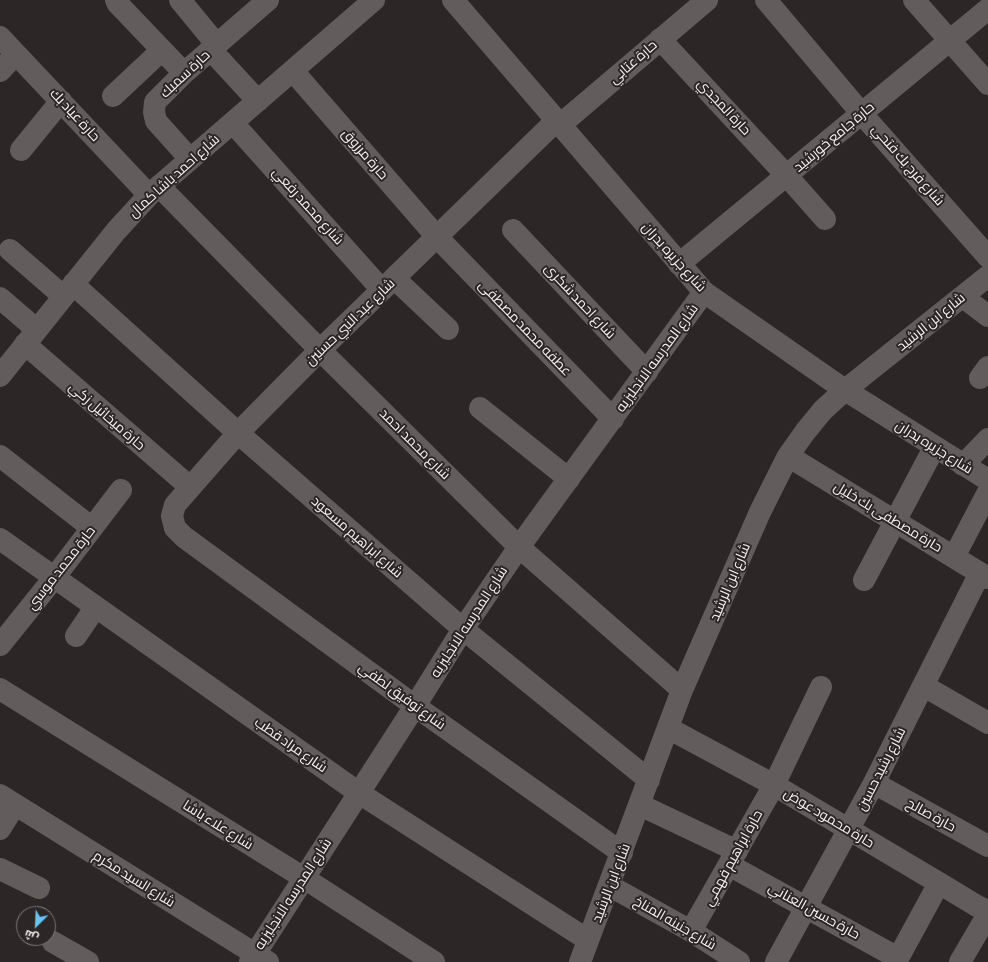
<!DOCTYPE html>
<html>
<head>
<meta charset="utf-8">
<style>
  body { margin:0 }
  #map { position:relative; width:988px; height:962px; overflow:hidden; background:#2c2726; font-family:"Asap Condensed",Cairo,sans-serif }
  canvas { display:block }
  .north { position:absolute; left:16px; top:906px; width:40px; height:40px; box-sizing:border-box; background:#2c2726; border:1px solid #7d7978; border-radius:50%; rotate:204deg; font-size:11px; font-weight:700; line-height:16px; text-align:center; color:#f6f3f3 }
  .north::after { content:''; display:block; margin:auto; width:14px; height:18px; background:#67c4f0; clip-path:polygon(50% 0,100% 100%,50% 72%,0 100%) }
</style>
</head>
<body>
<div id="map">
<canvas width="988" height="962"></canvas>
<div class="north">ش</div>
</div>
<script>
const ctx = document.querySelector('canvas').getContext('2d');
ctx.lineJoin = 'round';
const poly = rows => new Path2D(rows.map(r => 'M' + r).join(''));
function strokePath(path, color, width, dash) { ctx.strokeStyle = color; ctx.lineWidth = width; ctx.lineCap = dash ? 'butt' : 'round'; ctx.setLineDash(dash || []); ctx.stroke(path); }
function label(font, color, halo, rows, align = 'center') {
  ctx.font = font + ' "Asap Condensed",Cairo,sans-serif'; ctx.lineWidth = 4; ctx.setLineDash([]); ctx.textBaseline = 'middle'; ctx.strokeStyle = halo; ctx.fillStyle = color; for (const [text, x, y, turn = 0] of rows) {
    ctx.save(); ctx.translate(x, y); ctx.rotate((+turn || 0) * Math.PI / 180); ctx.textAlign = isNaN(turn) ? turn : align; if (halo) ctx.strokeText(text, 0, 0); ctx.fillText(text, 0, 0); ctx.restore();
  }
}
strokePath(poly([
  [116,0,118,4,184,73],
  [180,0,217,45],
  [453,0,704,292,845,390,988,480],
  [766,0,862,114,988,257],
  [914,0,988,84],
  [0,37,149,195],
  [660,39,787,176,825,219],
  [211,50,258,101],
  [0,71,16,54],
  [293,71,437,237,613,419],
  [113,96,162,50],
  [557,120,320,350,238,433,175,505,172,516,175,528,184,537,415,706,622,853],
  [233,123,382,290],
  [560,125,707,0],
  [21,150,61,101],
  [190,159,156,121,154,112,155,102,184,73,268,0],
  [159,186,320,350,519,547,682,690],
  [513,230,647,372],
  [10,250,63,296],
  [679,264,988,9],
  [394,278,448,329],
  [73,284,238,433,463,629,649,780],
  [963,297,988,316],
  [0,298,36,329],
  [25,344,190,487],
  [0,376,116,231,149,195,374,0],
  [980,378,988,367],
  [480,408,569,479],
  [0,456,92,528],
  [788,456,988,578],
  [963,465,988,439],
  [0,539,359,793,588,940],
  [954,557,988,492],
  [864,580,934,448],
  [76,636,95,608],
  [0,645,54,578,121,490],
  [924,686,988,723],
  [0,689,304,878,434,962],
  [668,728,774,785,939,883,977,906,988,911],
  [874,783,988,846],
  [0,795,268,962],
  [640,805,737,851],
  [0,829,15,805],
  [729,865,898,958],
  [0,869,39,888],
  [610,886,691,931,739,962],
  [691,931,774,785,821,687],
  [53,942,88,962],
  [250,962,415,706,463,629,519,547,704,292],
  [580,962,682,690,760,512,788,456,805,432,823,410,845,390,988,276],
  [776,962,874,783,980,573],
  [896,962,939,883],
  [960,962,988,914]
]), '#625c5c', 22);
label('14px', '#f6f3f3', '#2c2726', [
  ["حارة عتابي",633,62,-41],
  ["حارة سمبك",185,74,-43],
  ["حارة المجدي",724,107,47],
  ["حارة عياد بك",75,115,47],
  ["حارة جامع خورشيد",834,137,-40],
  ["حارة مرزوق",365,154,49],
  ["شارع فرج بك فتحي",908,165,49],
  ["شارع احمد باشا كمال",174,176,-42],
  ["شارع محمد رفعي",308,206,48],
  ["شارع جزيره بدران",674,257,48],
  ["شارع احمد شكرى",580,301,47],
  ["شارع عبد النبي حسنين",350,322,-44],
  ["شارع ابن الرشيد",931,322,-39],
  ["عطفه محمد مصطفى",525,328,46],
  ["شارع المدرسه الانجليزيه",657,358,-54],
  ["حارة ميخائيل زكي",107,416,41],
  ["شارع محمد احمد",415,444,45],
  ["شارع جزيره بدران",934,447,32],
  ["حارة مصطفى بك خليل",888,517,31],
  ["شارع ابراهيم مسعود",357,537,41],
  ["حارة محمد موسي",61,568,-52],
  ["شارع ابن الرشيد",730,582,-67],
  ["شارع المدرسه الانجليزيه",469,622,-57],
  ["شارع توفيق لطفي",402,696,36],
  ["شارع مراد قطب",291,745,35],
  ["شارع رشيد حسين",881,769,-63],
  ["حارة صالح",931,815,29],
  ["حارة محمود عوض",829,818,31],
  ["شارع علاء باشا",218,825,32],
  ["حارة ابراهيم فهمي",733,858,-61],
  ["شارع السيد مكرم",134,879,32],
  ["شارع ابن الرشيد",611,883,-69],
  ["شارع المدرسه الانجليزيه",293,894,-57],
  ["حارة حسين العناني",814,911,29],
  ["شارع جنينه المناخ",675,923,30]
]);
</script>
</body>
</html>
